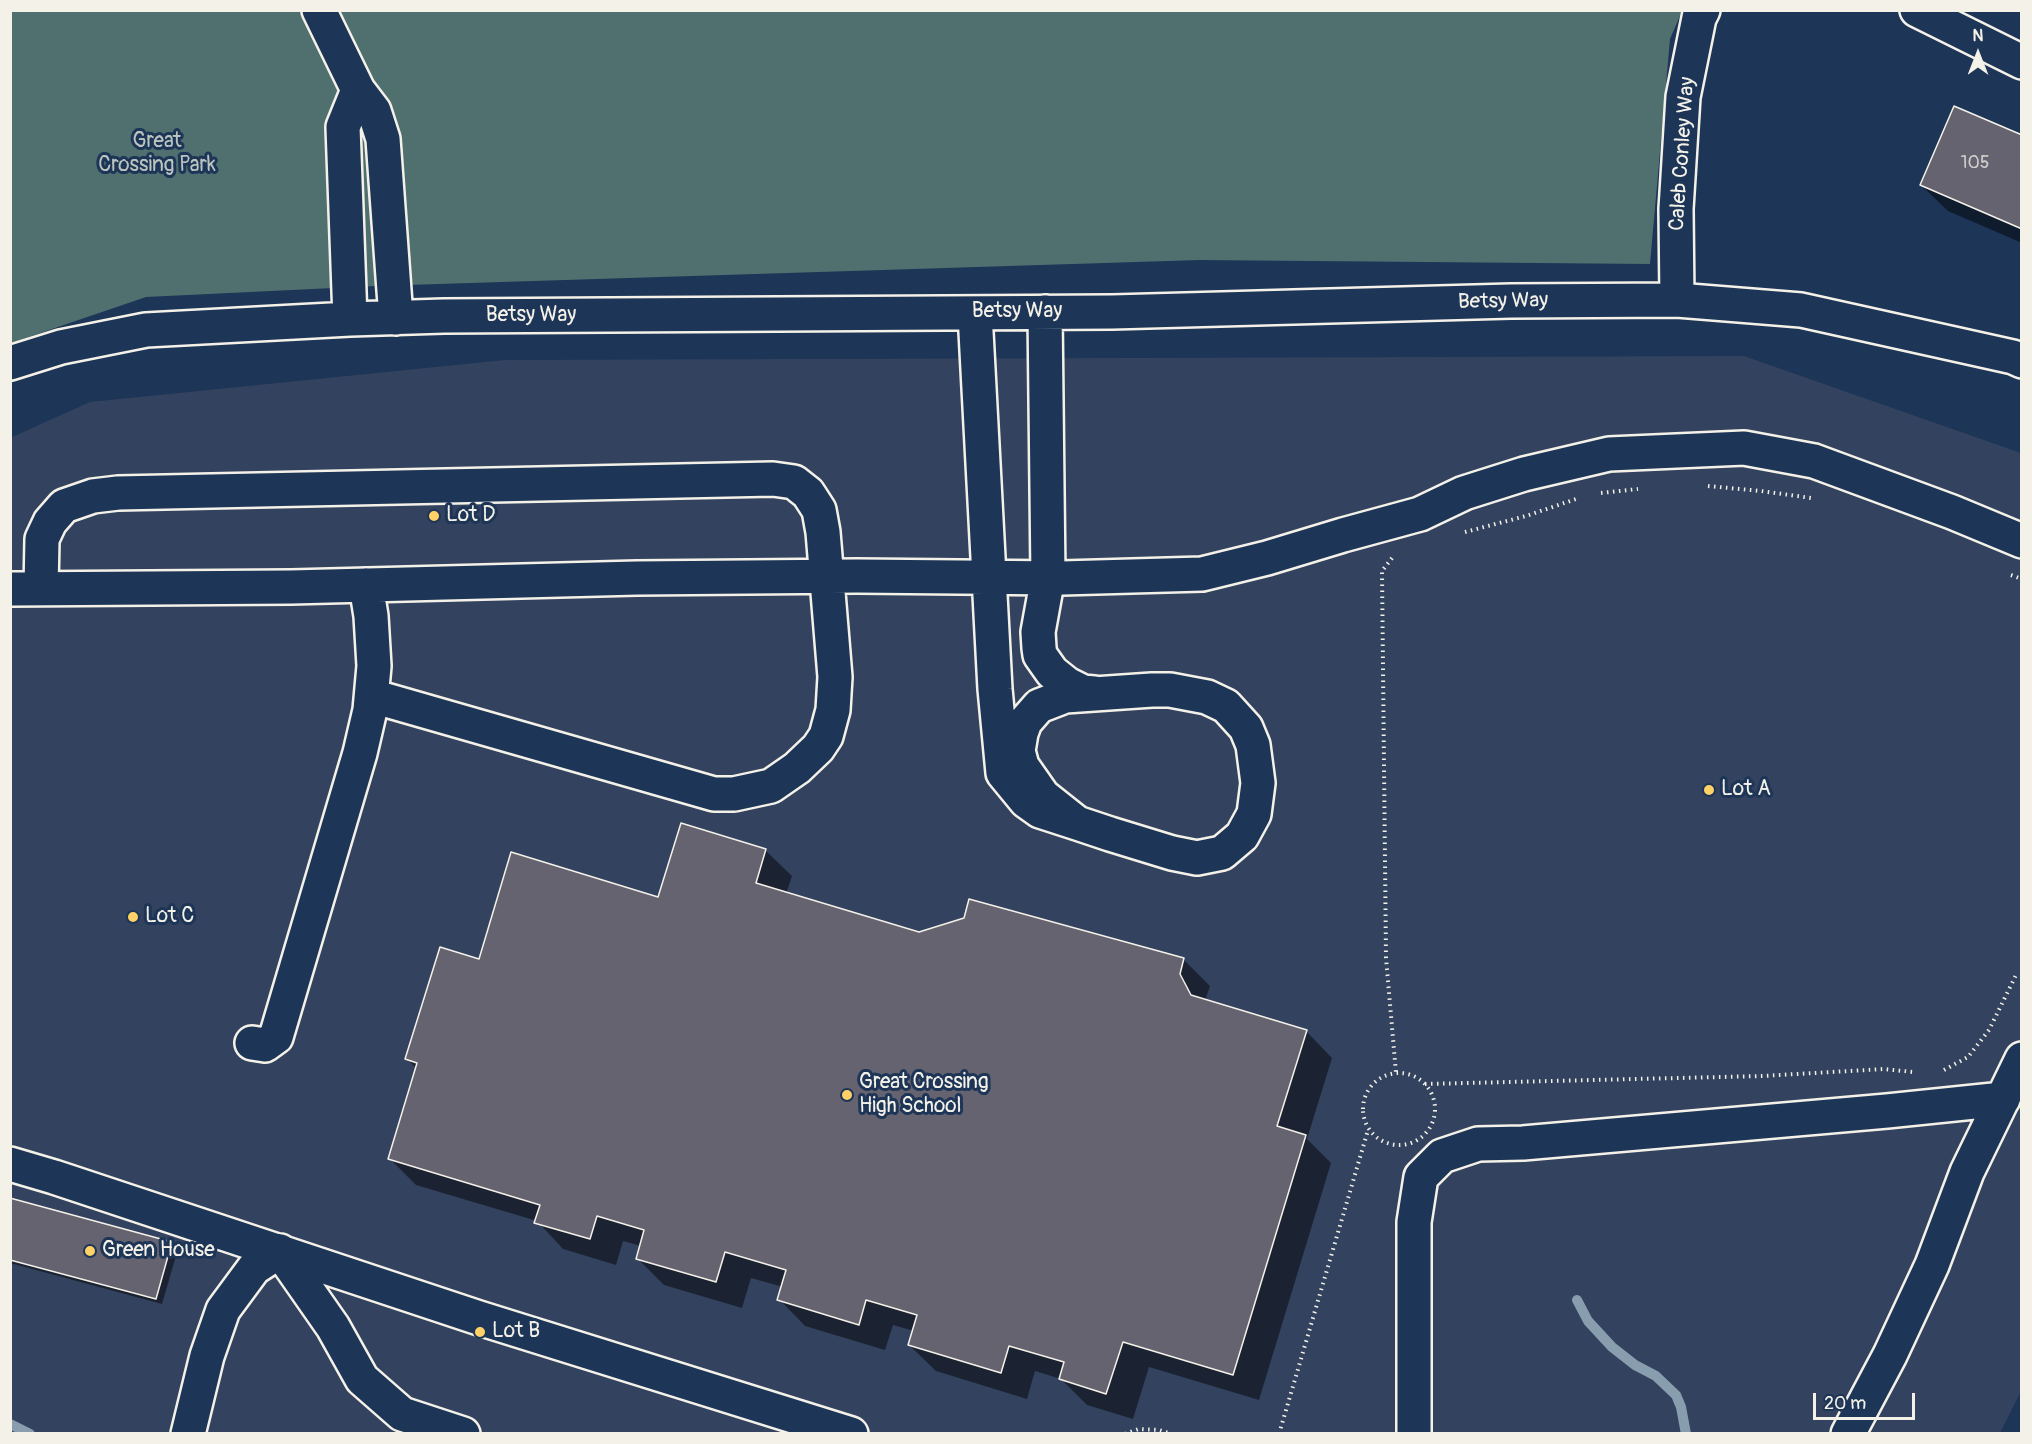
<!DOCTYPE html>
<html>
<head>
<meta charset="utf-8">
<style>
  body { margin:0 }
  #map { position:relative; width:2032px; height:1444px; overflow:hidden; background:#1d3557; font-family:Pangolin,sans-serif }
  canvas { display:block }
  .frame { position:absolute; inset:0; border:12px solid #f4f1e8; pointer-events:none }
  .north { position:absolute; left:1948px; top:24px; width:60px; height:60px; -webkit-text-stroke:4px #1d3557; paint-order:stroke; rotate:0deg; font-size:16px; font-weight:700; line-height:24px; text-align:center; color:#f4f1e8 }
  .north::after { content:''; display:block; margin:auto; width:21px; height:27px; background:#f4f1e8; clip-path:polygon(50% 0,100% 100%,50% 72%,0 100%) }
  .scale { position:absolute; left:1813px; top:1393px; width:102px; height:27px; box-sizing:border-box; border:3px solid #f4f1e8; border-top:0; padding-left:8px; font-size:18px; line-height:21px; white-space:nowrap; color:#f4f1e8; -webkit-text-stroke:4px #1d3557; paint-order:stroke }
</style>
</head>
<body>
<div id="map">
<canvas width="2032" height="1444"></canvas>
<div class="frame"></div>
<div class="north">N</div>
<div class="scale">20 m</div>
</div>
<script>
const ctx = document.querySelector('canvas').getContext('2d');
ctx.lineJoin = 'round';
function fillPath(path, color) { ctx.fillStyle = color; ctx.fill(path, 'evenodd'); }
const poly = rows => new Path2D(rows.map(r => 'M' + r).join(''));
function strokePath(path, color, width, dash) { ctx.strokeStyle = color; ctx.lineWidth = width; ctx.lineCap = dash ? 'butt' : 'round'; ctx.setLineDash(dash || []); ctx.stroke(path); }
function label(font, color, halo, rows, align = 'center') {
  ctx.font = font + ' Pangolin,sans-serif'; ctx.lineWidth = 6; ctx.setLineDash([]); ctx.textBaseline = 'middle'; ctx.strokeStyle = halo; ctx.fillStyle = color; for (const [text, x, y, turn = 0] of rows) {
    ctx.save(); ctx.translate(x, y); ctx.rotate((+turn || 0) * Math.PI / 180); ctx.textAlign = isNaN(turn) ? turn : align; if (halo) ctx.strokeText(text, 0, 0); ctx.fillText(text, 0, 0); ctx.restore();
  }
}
fillPath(poly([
  [1744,356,2021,453,2022,1389,2000,1433,11,1433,10,438,90,402,505,360]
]), '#33435f');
fillPath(poly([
  [10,11,1682,11,1670,39,1650,264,1199,260,375,286,146,297,11,343]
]), '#507070');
fillPath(poly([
  [2022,137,2022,243,1948,211,1921,185],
  [765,850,792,876,786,894,919,934,1183,959,1210,986,1205,1001,1306,1031,1332,1058,1307,1139,1331,1163,1259,1400,1149,1367,1133,1419,1087,1405,1061,1379,1035,1371,1027,1399,936,1371,909,1345,914,1331,893,1325,885,1350,805,1326,779,1299,783,1287,751,1278,742,1308,664,1285,637,1258,641,1246,623,1241,616,1265,563,1249,537,1221,416,1185,390,1159,417,1069,407,1059,480,961,659,898],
  [10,1199,171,1243,178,1249,162,1304,10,1263]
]), '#0007');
strokePath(poly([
  [1577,1300,1588,1321,1612,1347,1635,1365,1656,1376,1676,1395,1681,1407,1686,1434],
  [10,1424,30,1434]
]), '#889eae', 10);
const building = poly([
  [1954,106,2022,135,2022,229,1920,185,1954,106],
  [681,823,766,849,756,883,919,932,964,918,969,899,1184,958,1180,974,1191,995,1307,1030,1277,1126,1306,1135,1233,1375,1123,1342,1106,1394,1059,1379,1064,1362,1009,1346,1001,1373,908,1345,917,1315,866,1300,859,1325,777,1300,786,1270,725,1252,716,1282,636,1259,644,1230,597,1216,590,1239,534,1223,540,1205,388,1159,417,1063,405,1059,440,947,479,959,511,852,658,897,681,823],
  [10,1198,172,1242,156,1299,10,1260,10,1198]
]);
fillPath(building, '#666371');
strokePath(building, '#f4f1e8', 1.5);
const minor = poly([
  [319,10,358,90,374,111,383,139,396,318],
  [1917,10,2022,62],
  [1677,300,1676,209,1683,97,1699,18,1703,10],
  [1045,312,1048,577,1038,632,1039,648,1040,655,1052,672,1067,684,1083,692,1094,693],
  [975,313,995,689,1003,773,1026,801,1040,811,1077,823,1110,834,1172,853,1197,858,1222,853,1242,836,1254,814,1258,783,1253,745,1246,728,1226,706,1207,697,1170,690,1152,690,1065,696,1039,706,1025,722,1021,733,1018,751,1022,766,1043,796,1077,823],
  [350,319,343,127,358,90],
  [10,363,61,347,146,330,350,319,444,316,1112,312,1511,301,1677,300,1801,310,2013,357,2022,361],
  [10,589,291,587,637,578,857,576,1062,578,1202,574,1267,558,1343,535,1420,514,1464,493,1524,474,1609,454,1744,448,1814,461,1952,512,2022,541],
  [41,589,42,539,50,522,64,506,93,496,118,493,773,479,794,482,808,493,819,510,823,532,835,677,833,710,826,736,818,748,797,768,771,786,734,794,714,794,372,696],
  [252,1043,265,1045,276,1037,360,753,370,710,374,666,371,616,366,585],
  [10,1164,54,1177,479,1318,851,1434],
  [280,1251,333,1327,362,1379,402,1414,463,1434],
  [188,1434,207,1356,223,1310,254,1268,280,1251],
  [1414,1434,1414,1222,1421,1177,1442,1156,1478,1144,1523,1143,1887,1111,2003,1099],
  [1848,1434,1890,1355,1932,1265,1967,1172,2022,1059]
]);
strokePath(minor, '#f4f1e8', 38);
strokePath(poly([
  [1708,486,1761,491,1811,498],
  [1601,493,1638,489],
  [1465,532,1526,516,1576,499],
  [1392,558,1382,571,1386,958,1396,1073],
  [2011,575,2022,579],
  [1944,1070,1968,1057,1989,1030,2017,973],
  '1363 1109a36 36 0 1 1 72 0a36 36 0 1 1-72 0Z',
  [1425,1084,1762,1076,1884,1069,1913,1072],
  [1125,1434,1139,1429,1159,1430,1172,1434],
  [1279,1434,1368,1130]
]), '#f4f1e8', 4, [1.5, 4.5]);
strokePath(minor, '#1d3557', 33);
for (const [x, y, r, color] of [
  [434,516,6,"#ffd166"],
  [1709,790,6,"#ffd166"],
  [133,917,6,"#ffd166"],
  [847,1095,6,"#ffd166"],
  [90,1251,6,"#ffd166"],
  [480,1332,6,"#ffd166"]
]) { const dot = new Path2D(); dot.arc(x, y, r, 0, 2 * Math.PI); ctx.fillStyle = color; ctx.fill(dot); strokePath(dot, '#1d3557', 2); }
label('18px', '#d0ceca', null, [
  ["105",1975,163]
]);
label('21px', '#bbc4be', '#1d3557', [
  ["Great",157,142],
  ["Crossing Park",157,166]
]);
label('21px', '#f4f1e8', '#1d3557', [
  ["Caleb Conley Way",1683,154,-86],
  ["Betsy Way",1503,302,-1],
  ["Betsy Way",1017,312],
  ["Betsy Way",531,316]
]);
label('21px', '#f4f1e8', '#1d3557', [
  ["Lot D",446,516],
  ["Lot A",1721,790],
  ["Lot C",145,917],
  ["Great Crossing",859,1083],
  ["High School",859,1107],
  ["Green House",102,1251],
  ["Lot B",492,1332]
], 'left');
</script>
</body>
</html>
